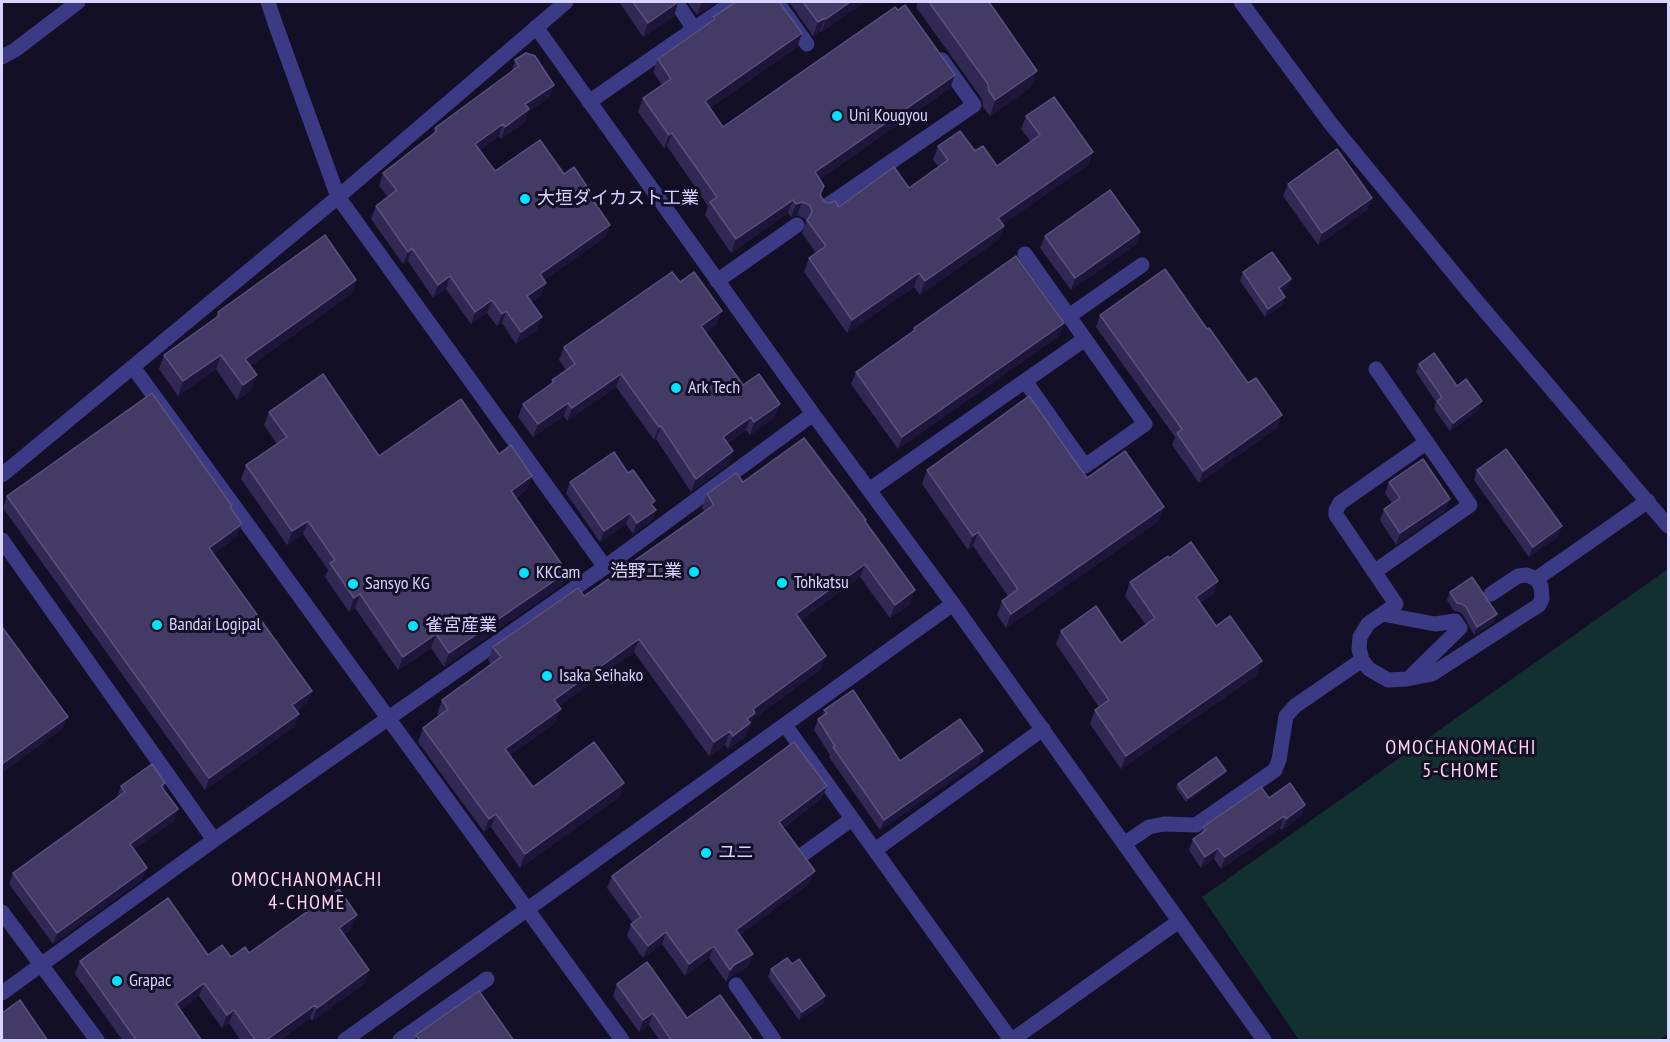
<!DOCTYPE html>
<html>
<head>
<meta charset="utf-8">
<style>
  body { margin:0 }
  #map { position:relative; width:1670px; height:1042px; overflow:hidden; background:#130f26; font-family:"PT Sans Narrow",sans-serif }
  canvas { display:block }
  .frame { position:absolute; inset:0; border:3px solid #d9d4ff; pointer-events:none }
</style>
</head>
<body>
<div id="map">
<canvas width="1670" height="1042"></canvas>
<div class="frame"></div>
</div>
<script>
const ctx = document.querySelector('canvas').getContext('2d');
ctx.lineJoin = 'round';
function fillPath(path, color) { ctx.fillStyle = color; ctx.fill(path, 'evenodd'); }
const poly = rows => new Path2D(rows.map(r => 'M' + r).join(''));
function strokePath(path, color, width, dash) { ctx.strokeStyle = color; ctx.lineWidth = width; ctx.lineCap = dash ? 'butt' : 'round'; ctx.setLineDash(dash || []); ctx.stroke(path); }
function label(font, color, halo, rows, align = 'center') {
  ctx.font = font + ' "PT Sans Narrow","Noto Sans JP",sans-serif'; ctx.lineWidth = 6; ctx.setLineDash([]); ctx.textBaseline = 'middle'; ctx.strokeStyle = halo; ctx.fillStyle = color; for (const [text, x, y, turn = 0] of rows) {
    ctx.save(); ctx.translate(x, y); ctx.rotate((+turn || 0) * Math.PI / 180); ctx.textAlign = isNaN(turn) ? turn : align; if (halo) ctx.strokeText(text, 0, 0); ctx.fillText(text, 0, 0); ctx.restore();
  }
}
fillPath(poly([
  [1668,569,1668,1034,1660,1040,1299,1040,1202,897]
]), '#12302f');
strokePath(poly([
  [268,2,275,23,338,197,605,567],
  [676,2,694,29],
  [777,2,807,44],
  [1241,2,1331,124,1474,298,1668,526],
  [536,27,813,414,953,604,1264,1040],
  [2,57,15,50,78,2],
  [589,102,733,2],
  [825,207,974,105,942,60],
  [717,281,797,225],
  [1069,316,1142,265],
  [133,367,622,1040],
  [1025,381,1085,466,1145,424,1025,254],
  [2,475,338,197,566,2],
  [869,490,1085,339],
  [2,540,214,840],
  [1374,572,1470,505,1376,369],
  [1536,579,1648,501],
  [1382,614,1435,624,1455,621,1460,628,1408,679],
  [1362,660,1369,669,1388,680,1407,679,1432,674,1539,605,1542,599,1541,586,1536,579,1527,575,1518,576,1491,594],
  [785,725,1011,1040],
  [1124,844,1149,827,1164,824,1196,825,1275,770,1279,760,1286,716,1295,706,1362,660,1359,649,1360,637,1368,624,1396,604,1336,515,1336,510,1340,503,1427,442],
  [875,850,1043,729],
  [802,855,852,819],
  [2,912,97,1040],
  [736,985,774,1040],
  [2,993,214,840,605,567,813,414],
  [345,1040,953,604],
  [400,1040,487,979],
  [1012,1040,1179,921]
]), '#3d3a85', 15);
fillPath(poly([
  [621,2,678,2,674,16,643,37,620,3],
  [687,2,718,2,697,15],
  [789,2,865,2,821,32,820,31,813,36],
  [918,2,989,2,1031,87,990,116,983,107,982,99,916,7],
  [713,17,802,33,797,47,710,108,723,127,950,88,820,179,824,186,821,195,822,198,825,202,839,207,909,188,939,167,933,160,938,146,975,151,997,166,1031,142,1021,129,1026,116,1093,152,1088,165,1003,224,1004,226,999,239,920,295,914,287,847,333,804,272,809,258,816,253,802,233,806,223,805,219,797,215,791,217,788,213,731,253,705,215,708,206,667,146,664,148,638,112,643,98,662,85,653,72,658,59,712,21],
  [515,60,550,97,528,111,525,122,501,139,499,136,480,150,495,171,564,174,590,191,589,195,610,225,605,237,544,280,546,283,541,295,531,302,537,330,516,344,502,323,497,326,487,313,471,324,446,289,433,298,408,261,403,264,371,219,376,206,388,197,379,186,383,173,433,134,435,128,511,73],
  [1288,184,1372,198,1367,210,1318,245,1283,196],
  [1140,232,1136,244,1071,290,1040,248,1045,236],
  [1243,272,1291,279,1288,288,1281,292,1285,297,1282,305,1265,317,1240,281],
  [356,280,351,294,250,366,251,390,237,400,216,369,178,396,159,369,164,355,215,319,218,312],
  [680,282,717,324,706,332,743,385,775,417,750,435,746,430,728,443,729,464,691,492,656,439,654,440,616,387,567,421,564,416,533,437,518,417,523,404,551,384,552,380,566,370,559,360,564,347],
  [1100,315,1207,329,1278,427,1199,483,1172,445,1175,437,1096,327],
  [914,328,1060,335,898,449,851,384,856,372,912,332],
  [1419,364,1457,386,1479,410,1450,431,1434,409,1436,402,1416,372],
  [269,412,379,456,499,454,532,476,527,489,516,498,562,585,444,667,431,648,398,670,355,608,349,612,325,577,328,570,303,534,287,545,241,479,246,465,277,444,264,425],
  [927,470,1087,478,1159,521,1006,628,997,615,1002,601,1008,596,973,546,968,550,922,484],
  [1477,470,1558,537,1529,557,1474,480],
  [628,473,656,510,652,520,633,534,626,524,600,542,566,493,570,482],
  [743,482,866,520,865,521,910,604,890,618,860,577,801,620,821,669,753,719,745,737,728,749,725,745,709,756,634,652,559,706,556,722,510,755,533,787,624,783,619,797,520,868,491,827,484,832,418,742,423,728,439,716,437,714,442,700,491,664,488,660,493,647,584,596,704,511,702,508,707,494],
  [1389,482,1446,510,1396,545,1380,520,1384,509,1392,504,1385,493],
  [7,496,231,509,237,536,213,554,312,691,307,703,297,711,295,726,205,790,3,508],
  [1130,582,1214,594,1200,603,1216,626,1257,675,1121,769,1090,724,1095,710,1099,707,1056,644,1061,631,1121,643,1146,625,1125,596],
  [1450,592,1494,622,1474,635,1463,615,1459,612,1454,611,1447,600],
  [824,710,900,761,979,762,880,830,829,757,830,755,814,730,818,719,822,717],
  [1224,775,1186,802,1176,788,1178,784],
  [165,783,163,789,174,821,134,849,143,879,53,944,9,884,13,873,117,798,117,797,121,786],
  [822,798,783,828,815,871,810,883,740,935,749,966,730,977,726,982,709,958,685,976,662,944,643,958,627,936,631,924,633,923,607,888,612,876],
  [1269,798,1305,805,1301,816,1282,830,1280,828,1221,869,1214,859,1201,868,1189,850,1193,839,1201,833,1203,827],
  [352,928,344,934,365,983,312,1021,310,1018,279,1041,241,1041,229,1023,222,1028,199,996,180,1010,202,1041,123,1041,75,974,80,961,208,955,231,957],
  [792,964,825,996,823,1004,799,1020,768,977,771,969],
  [617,984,687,1018,753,1041,660,1041,649,1025,639,1032,613,996]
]), '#312854');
fillPath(poly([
  [678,2,674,16,643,37,648,23],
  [702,2,718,2,697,15],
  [850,2,865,2,821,32,826,19],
  [825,18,820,31,813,36,818,22],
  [802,33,797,47,700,115,705,101],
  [1037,71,1031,87,990,116,995,100],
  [955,75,950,88,810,186,815,172],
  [554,85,550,97,528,111,525,122,501,139,505,127,525,104],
  [503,124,499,136,471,157,475,144],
  [672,133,667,146,664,148,669,135],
  [1093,152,1088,165,993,231,998,218],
  [1372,198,1367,210,1318,245,1322,233],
  [793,200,788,213,731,253,736,239],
  [802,202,797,215,791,217,796,204],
  [610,225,605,237,535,286,540,274],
  [1004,226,999,239,920,295,925,281],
  [1140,232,1136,244,1071,290,1075,278],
  [412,248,408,261,403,264,408,252],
  [919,273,914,287,847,333,852,320],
  [450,276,446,289,433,298,438,285],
  [1291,279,1288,288,1276,296,1279,288],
  [356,280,351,294,240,373,245,359],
  [546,283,541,295,523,308,527,296],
  [1285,297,1282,305,1265,317,1268,309],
  [492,300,487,313,471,324,475,312],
  [506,311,502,323,497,326,502,314],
  [722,311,717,324,697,339,701,326],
  [542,317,537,330,516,344,521,332],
  [1064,323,1060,335,898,449,902,437],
  [221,355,216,369,178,396,183,381],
  [621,374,616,387,567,421,572,408],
  [257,375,251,390,237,400,243,385],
  [1482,401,1479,410,1450,431,1453,423],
  [568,403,564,416,533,437,538,424],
  [780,404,775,417,750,435,754,422],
  [1282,415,1278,427,1199,483,1203,471],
  [751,417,746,430,718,449,723,437],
  [661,426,656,439,654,440,659,427],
  [733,451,729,464,691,492,696,479],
  [532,476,527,489,506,504,511,491],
  [1450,499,1446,510,1396,545,1400,533],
  [1164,507,1159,521,1006,628,1011,614],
  [656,510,652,520,633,534,637,523],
  [630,513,626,524,600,542,604,531],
  [308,521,303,534,287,545,292,531],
  [242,524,237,536,205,560,209,548],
  [1562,526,1558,537,1529,557,1533,547],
  [978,532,973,546,968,550,973,536],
  [865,564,860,577,791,627,796,614],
  [567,572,562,585,444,667,449,653],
  [1218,581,1214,594,1191,610,1196,597],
  [915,590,910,604,890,618,895,605],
  [360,594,355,608,349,612,354,598],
  [1497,614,1494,622,1474,635,1477,627],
  [436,634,431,648,398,670,403,657],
  [639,639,634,652,549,713,554,700],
  [826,656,821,669,753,719,745,737,728,749,733,736,747,719,753,709],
  [1262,661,1257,675,1121,769,1126,756],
  [312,691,307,703,288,717,292,705],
  [561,709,556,722,500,762,505,749],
  [299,714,295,726,205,790,209,778],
  [68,717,63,729,2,773,2,764],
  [730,731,725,745,709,756,714,742],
  [983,751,979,762,880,830,884,820],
  [1226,771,1224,775,1186,802,1188,798],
  [624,783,619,797,520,868,525,854],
  [827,786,822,798,774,834,779,822],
  [1305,805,1301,816,1282,830,1286,819],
  [178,809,174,821,126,855,130,844],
  [496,814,491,827,484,832,489,819],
  [1284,816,1280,828,1221,869,1225,857],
  [1218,848,1214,859,1201,868,1205,857],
  [147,868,143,879,53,944,57,933],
  [815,871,810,883,731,942,736,930],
  [357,915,352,928,334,941,339,928],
  [666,932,662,944,643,958,648,946],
  [714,946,709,958,685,976,689,964],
  [753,954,749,966,730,977,726,982,730,970,734,965],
  [369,970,365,983,312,1021,317,1008],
  [204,983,199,996,171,1017,176,1004],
  [825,996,823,1004,799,1020,802,1012],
  [315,1005,310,1018,279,1041,265,1041],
  [234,1010,229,1023,222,1028,227,1015],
  [653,1013,649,1025,639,1032,643,1020]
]), '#1d163a');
const building = poly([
  [633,2,678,2,648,23,633,2],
  [736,2,779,2,802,33,705,101,723,127,895,7,898,10,905,5,955,75,815,172,824,186,820,194,822,198,825,202,830,203,835,201,839,207,894,167,909,188,948,160,938,146,960,131,975,151,983,146,997,166,1040,135,1026,116,1054,97,1093,152,998,218,1004,226,925,281,919,273,852,320,809,258,826,246,807,220,810,216,812,211,810,205,802,202,796,204,793,200,736,239,710,202,717,197,672,133,669,135,643,98,671,79,658,59,715,19,713,17,736,2],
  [803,2,850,2,826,19,825,18,818,22,803,2],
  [929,2,989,2,1037,71,995,100,989,91,988,84,929,2],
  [526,53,535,56,554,85,525,104,529,109,505,127,503,124,475,144,495,171,540,140,564,174,574,167,590,191,588,193,610,225,540,274,546,283,527,296,542,317,521,332,506,311,502,314,492,300,475,312,450,276,438,285,412,248,408,252,376,206,397,190,383,173,437,131,435,128,519,66,515,60,526,53],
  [1337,149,1372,198,1322,233,1288,184,1337,149],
  [1110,190,1140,232,1075,278,1045,236,1110,190],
  [325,235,356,280,245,359,257,375,243,385,221,355,183,381,164,355,220,315,218,312,325,235],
  [1272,252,1291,279,1279,288,1285,297,1268,309,1243,272,1272,252],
  [1016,256,1064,323,902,437,856,372,915,330,914,328,1016,256],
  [1165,269,1207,329,1209,328,1248,383,1256,378,1282,415,1203,471,1177,433,1182,429,1100,315,1165,269],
  [672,272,680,282,694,272,722,311,701,326,743,385,759,374,780,404,754,422,751,417,723,437,733,451,696,479,661,426,659,427,621,374,572,408,568,403,538,424,523,404,554,382,552,380,575,364,564,347,672,272],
  [1434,353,1457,386,1466,379,1482,401,1453,423,1437,401,1442,397,1419,364,1434,353],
  [323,374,379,456,461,399,499,454,511,445,532,476,511,491,567,572,449,653,436,634,403,657,360,594,354,598,330,563,335,560,308,521,292,531,246,465,287,437,269,412,323,374],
  [152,393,232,506,230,507,242,524,209,548,312,691,292,705,299,714,209,778,7,496,152,393],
  [1029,396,1087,478,1125,451,1164,507,1011,614,1002,601,1018,589,978,532,973,536,927,470,1029,396],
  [804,438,866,520,864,520,915,590,895,605,865,564,796,614,826,656,753,709,755,713,747,719,750,723,733,736,730,731,714,742,639,639,554,700,561,709,505,749,533,787,594,742,624,783,525,854,496,814,489,819,423,728,448,709,442,700,501,657,493,647,578,588,584,596,714,505,707,494,736,473,743,482,804,438],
  [1506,449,1562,526,1533,547,1477,470,1506,449],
  [614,452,628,473,633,470,655,501,651,504,656,510,637,523,630,513,604,531,570,482,614,452],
  [1423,459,1450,499,1400,533,1384,509,1400,498,1389,482,1423,459],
  [1191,542,1218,581,1196,597,1216,626,1230,616,1262,661,1126,756,1095,710,1109,700,1061,631,1096,606,1121,643,1155,618,1130,582,1168,556,1169,558,1191,542],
  [1472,577,1497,614,1477,627,1466,607,1462,604,1457,603,1450,592,1472,577],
  [2,627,68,717,2,764,2,627],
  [853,690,900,761,960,719,983,751,884,820,833,747,835,746,818,719,827,713,824,710,853,690],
  [794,742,827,786,779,822,815,871,736,930,753,954,734,965,730,970,714,946,689,964,666,932,648,946,631,924,641,917,612,876,794,742],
  [1216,757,1226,771,1188,798,1178,784,1216,757],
  [152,764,165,783,161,786,178,809,130,844,147,868,57,933,13,873,125,792,121,786,152,764],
  [1290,783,1305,805,1286,819,1284,816,1225,857,1218,848,1205,857,1193,839,1206,830,1203,827,1261,787,1269,798,1290,783],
  [339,889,357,915,339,928,369,970,317,1008,315,1005,265,1041,256,1041,234,1010,227,1015,204,983,176,1004,202,1041,137,1041,80,961,168,898,208,955,222,945,231,957,245,947,249,953,339,889],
  [787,958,792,964,799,959,825,996,802,1012,771,969,787,958],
  [647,962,687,1018,720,995,753,1041,672,1041,653,1013,643,1020,617,984,647,962],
  [479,991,514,1041,420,1041,416,1035,479,991],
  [20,1000,48,1041,2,1041,2,1013,20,1000]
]);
fillPath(building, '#433a66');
strokePath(building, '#5a527e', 1.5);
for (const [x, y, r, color] of [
  [837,116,6,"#00e5ff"],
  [525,199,6,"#00e5ff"],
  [676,388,6,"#00e5ff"],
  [694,572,6,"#00e5ff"],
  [524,573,6,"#00e5ff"],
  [782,583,6,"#00e5ff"],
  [353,584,6,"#00e5ff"],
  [157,625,6,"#00e5ff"],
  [413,626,6,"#00e5ff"],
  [547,676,6,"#00e5ff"],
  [706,853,6,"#00e5ff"],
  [117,981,6,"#00e5ff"]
]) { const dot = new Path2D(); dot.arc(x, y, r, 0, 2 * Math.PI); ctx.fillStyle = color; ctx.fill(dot); strokePath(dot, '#130f26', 2); }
label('18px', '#d9d4ff', '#130f26', [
  ["Uni Kougyou",849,116],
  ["大垣ダイカスト工業",537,199],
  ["Ark Tech",688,388],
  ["浩野工業",682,572,"right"],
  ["KKCam",536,573],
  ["Tohkatsu",794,583],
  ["Sansyo KG",365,584],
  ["Bandai Logipal",169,625],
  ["雀宮産業",425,626],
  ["Isaka Seihako",559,676],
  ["ユニ",718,853],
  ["Grapac",129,981]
], 'left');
ctx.letterSpacing = '1.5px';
label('20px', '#ffd6f0', '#130f26', [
  ["OMOCHANOMACHI",1461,748],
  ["5-CHOME",1461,771],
  ["OMOCHANOMACHI",307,880],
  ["4-CHOME",307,903]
]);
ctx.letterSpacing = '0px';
</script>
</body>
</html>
